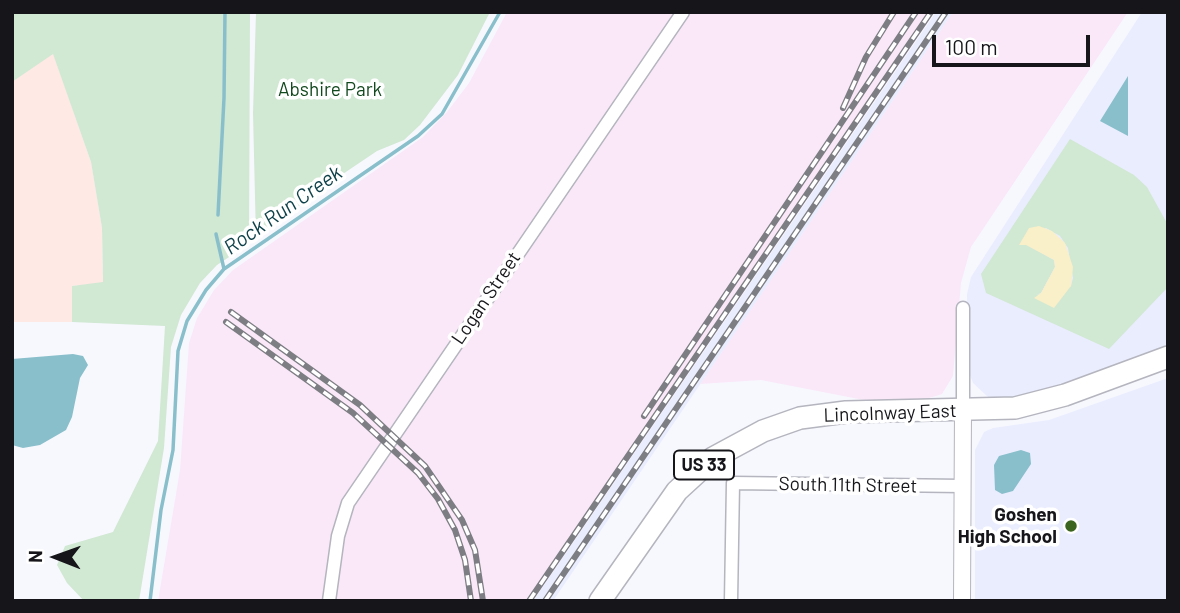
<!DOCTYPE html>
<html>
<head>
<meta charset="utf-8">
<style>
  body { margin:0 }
  #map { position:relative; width:1180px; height:613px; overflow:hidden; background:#f7f8fe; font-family:Barlow,sans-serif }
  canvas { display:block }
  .frame { position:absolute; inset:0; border:14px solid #16161a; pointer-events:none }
  .north { position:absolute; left:21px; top:522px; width:70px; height:70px; -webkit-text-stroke:5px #fff; paint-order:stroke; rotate:271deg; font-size:19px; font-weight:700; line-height:28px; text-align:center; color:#16161a }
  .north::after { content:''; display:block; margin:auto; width:24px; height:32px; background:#16161a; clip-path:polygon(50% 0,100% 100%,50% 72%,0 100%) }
  .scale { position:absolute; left:932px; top:35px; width:158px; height:32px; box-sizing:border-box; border:4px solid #16161a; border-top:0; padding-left:9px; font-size:21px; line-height:24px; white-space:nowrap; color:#16161a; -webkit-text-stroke:5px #fff; paint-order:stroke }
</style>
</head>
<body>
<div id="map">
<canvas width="1180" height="613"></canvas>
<div class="frame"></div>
<div class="north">N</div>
<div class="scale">100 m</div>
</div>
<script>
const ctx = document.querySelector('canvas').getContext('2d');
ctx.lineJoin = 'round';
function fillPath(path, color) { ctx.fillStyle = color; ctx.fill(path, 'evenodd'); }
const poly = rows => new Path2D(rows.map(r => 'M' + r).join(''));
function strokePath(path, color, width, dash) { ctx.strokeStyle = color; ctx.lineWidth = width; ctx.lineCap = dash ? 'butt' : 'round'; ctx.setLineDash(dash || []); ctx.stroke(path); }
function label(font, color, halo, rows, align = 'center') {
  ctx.font = font + ' Barlow,sans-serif'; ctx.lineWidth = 7; ctx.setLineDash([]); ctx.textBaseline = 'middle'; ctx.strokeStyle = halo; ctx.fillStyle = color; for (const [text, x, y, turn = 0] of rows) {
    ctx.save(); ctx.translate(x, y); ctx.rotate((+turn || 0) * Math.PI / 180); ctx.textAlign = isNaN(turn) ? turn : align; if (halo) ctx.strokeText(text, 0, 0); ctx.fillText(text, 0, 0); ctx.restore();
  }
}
fillPath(poly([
  [53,53,91,162,102,228,103,283,72,286,72,322,12,322,12,82]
]), '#fee9e5');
fillPath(poly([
  [507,12,935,12,533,601,158,601,180,470,189,343,197,318,214,290,233,270,423,137,447,112,469,83],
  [953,12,1128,12,971,247,961,283,953,376,942,394,923,400,874,402,761,380,700,384]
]), '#fae8f9');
fillPath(poly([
  [936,12,953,12,553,601,533,601],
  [1142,12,1168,12,1168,348,1057,388,1016,399,989,398,973,383,967,367,967,294,971,277],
  [1168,378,1168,601,975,601,975,450,984,432,993,428,1049,420]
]), '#eaedfe');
fillPath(poly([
  [12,12,250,12,249,244,217,265,200,283,181,315,171,347,164,448,139,601,84,601,67,583,57,565,65,546,113,532,158,441,165,326,72,322,72,286,103,282,102,228,91,162,53,54,12,82],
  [256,12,490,12,458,75,420,125,404,140,377,151,328,184,256,239,253,113],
  [1070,139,1134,175,1147,187,1168,225,1168,287,1109,349,986,293,981,274],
  [1046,228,1060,236,1068,248,1073,278,1071,286,1036,295,1041,293,1055,267,1054,260,1026,244]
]), '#d1e8d3');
fillPath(poly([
  [1039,226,1052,231,1065,243,1073,267,1071,286,1054,308,1034,298,1041,293,1055,267,1054,260,1026,245,1019,245,1029,228]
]), '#f9efc9');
fillPath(poly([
  [1128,76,1128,136,1100,121],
  [73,354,83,356,88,365,80,378,72,417,66,430,40,445,23,448,12,445,12,359],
  [1021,450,1030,453,1031,464,1013,491,1002,494,995,490,994,465,999,456]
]), '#89bfcb');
strokePath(poly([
  [218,215,224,98,225,12],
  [216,234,224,269],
  [150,601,161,510,173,450,178,351,187,321,206,290,224,269,418,136,442,114,500,12]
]), '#89bfcb', 3.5);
const street = poly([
  [963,410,963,308],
  [329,601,338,536,348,503,683,12],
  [731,601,733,483,962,486]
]);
const secondary = poly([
  [962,601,963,410]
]);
const highway = poly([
  [600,601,677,491,713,458,763,431,800,418,846,412,1015,408,1065,395,1168,357]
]);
strokePath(street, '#b4b5be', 15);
strokePath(secondary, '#b4b5be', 18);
strokePath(highway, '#b4b5be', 24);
strokePath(street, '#fff', 12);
strokePath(secondary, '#fff', 16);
strokePath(highway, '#fff', 21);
const rail = poly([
  [843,108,866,57,894,12],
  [231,312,360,405,425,466,462,520,475,550,483,601],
  [226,322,353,413,418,473,438,499,455,530,465,560,471,601],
  [644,416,916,12],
  [529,601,931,12],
  [545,601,946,12]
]);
strokePath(rail, '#7d7e83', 6);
strokePath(rail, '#fff', 3.5, [10]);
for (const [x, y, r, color] of [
  [1071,526,7,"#3b641f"]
]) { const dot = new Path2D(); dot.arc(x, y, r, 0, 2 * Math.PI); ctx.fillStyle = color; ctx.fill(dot); strokePath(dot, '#fff', 2.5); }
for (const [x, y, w] of [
  [704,465,60]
]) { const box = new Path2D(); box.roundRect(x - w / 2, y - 14.5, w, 29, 5); ctx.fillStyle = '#fff'; ctx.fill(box); strokePath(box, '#16161a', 2); }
label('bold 18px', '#16161a', null, [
  ["US 33",704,465]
]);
label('19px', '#12481e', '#fff', [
  ["Abshire Park",330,90]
]);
label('19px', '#16161a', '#fff', [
  ["Logan Street",486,298,-56],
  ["Lincolnway East",890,413,-2],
  ["South 11th Street",848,485,1]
]);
label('bold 19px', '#16161a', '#fff', [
  ["Goshen",1057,515],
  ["High School",1057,537]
], 'right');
label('italic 21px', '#0c3f48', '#fff', [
  ["Rock Run Creek",283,210,-35]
]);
</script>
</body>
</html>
